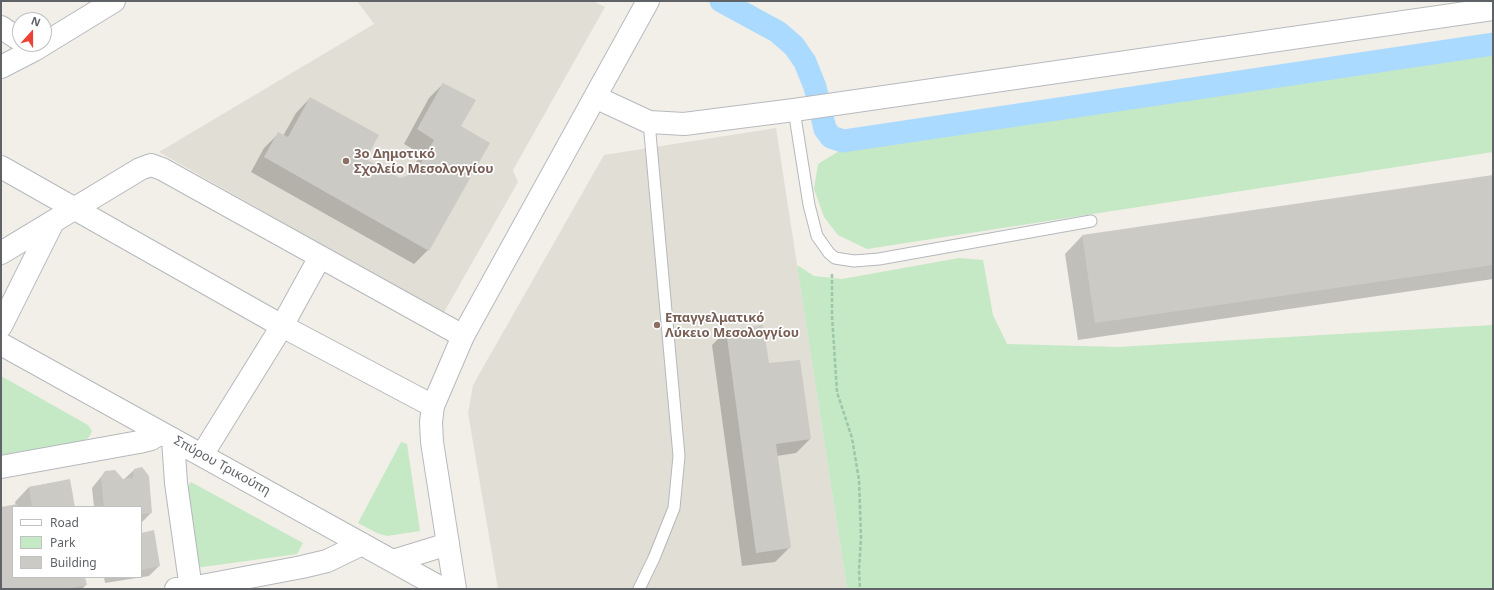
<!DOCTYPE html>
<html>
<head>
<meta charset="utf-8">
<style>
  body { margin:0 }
  #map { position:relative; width:1494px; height:590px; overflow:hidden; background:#f1efe8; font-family:"Noto Sans",sans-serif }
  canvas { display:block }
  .frame { position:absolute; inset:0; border:2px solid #5f6368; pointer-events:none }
  .legend { position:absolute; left:12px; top:506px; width:130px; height:72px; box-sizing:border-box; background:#fff; border:1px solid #bfc1c3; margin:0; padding:5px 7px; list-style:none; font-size:12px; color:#5f6368 }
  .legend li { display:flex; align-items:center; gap:8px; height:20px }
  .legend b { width:20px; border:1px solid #bfc1c3 }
  .north { position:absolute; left:12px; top:12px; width:40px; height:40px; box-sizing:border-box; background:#fff; border:1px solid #bfc1c3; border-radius:50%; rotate:21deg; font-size:11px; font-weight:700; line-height:16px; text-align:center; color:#5f6368 }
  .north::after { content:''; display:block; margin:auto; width:14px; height:18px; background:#ea4335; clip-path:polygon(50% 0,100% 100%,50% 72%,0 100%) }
</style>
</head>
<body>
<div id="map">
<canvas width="1494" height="590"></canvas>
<div class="frame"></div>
<ul class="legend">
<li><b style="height:5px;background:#fff"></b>Road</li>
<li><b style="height:11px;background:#c5e8c5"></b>Park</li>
<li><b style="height:11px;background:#cccac5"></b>Building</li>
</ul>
<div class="north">N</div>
</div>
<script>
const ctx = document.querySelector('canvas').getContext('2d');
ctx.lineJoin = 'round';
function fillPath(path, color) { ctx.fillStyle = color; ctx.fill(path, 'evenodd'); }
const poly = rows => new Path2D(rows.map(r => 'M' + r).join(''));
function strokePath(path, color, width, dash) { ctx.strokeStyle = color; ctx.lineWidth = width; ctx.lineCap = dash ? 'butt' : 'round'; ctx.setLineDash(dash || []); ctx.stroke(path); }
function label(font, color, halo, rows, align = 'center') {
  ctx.font = font + ' "Noto Sans",sans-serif'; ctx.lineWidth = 3.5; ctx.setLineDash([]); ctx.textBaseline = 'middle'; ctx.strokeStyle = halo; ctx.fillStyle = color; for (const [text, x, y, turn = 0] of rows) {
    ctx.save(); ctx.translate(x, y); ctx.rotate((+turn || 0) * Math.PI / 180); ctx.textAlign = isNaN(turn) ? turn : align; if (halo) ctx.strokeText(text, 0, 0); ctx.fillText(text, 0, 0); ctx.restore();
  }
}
fillPath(poly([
  [357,1,593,1,605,7,513,170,518,182,443,314,159,152,374,24],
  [776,128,847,589,498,589,468,413,473,385,604,155]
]), '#e1ded6');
fillPath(poly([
  [1493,54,1493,152,867,249,838,235,824,217,814,189,818,164,839,151],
  [959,258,983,260,993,315,1007,344,1118,347,1493,325,1493,589,847,589,797,265,814,276,842,279],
  [1,376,88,425,92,431,89,437,84,441,1,455],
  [401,442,407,444,420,531,387,536,377,533,358,523],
  [191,482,303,543,297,554,195,568,187,487]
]), '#c5e8c5');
fillPath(poly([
  [443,84,459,127,428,250,414,264,251,172,264,148,279,133,283,136,296,113,310,98,365,160,400,179,408,176,421,154,404,144,429,98],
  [1493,176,1493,279,1078,340,1065,254,1082,236],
  [726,331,810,439,796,453,777,456,789,548,775,562,742,566,712,345],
  [134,470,151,513,142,522,141,507,94,507,92,488,105,472,122,481],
  [69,480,74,507,13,507,13,577,84,577,86,585,82,589,1,589,1,508,16,506,15,502,29,487],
  [141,534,159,566,149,576,105,583,104,577,141,577]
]), '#0003');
strokePath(poly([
  [721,1,778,32,794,46,805,62,815,87,825,129,831,137,843,141,1493,44]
]), '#aadaff', 23);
fillPath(poly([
  [443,83,476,100,461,126,490,143,429,251,264,157,278,132,288,137,310,97,379,135,366,159,400,178,415,173,434,140,417,129],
  [1493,175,1493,265,1095,323,1082,235],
  [763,325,769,363,800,360,811,439,776,444,791,548,756,553,726,330],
  [142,467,149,476,152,513,141,514,141,507,104,507,101,477,105,471,115,470,123,479,133,478,134,469],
  [70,479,75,507,32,507,29,487],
  [17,504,18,507,13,507,13,577,85,577,87,585,65,589,1,589,1,507],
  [154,530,160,566,141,570,141,533]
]), '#cccac5');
const lane = poly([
  [794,110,809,205,817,236,829,253,835,258,854,261,879,259,1091,221],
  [639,589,654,558,674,508,679,456,649,122]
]);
const street = poly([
  [1,27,20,40],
  [1,167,282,326,433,406],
  [1,253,140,169,151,165,162,169,463,336],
  [1,326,53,222],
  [1,344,443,589],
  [173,439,176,483,191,589],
  [202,455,282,326,320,257],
  [1,467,139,442,151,439,161,433],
  [393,561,448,544],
  [176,589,191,588,302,567,327,561,362,544]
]);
const secondary = poly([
  [1,67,34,50,114,1],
  [595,97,649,122,684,124,794,110,1493,9],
  [455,589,432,442,431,422,433,406,463,336,648,1]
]);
strokePath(lane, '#b5b8bc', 13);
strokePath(street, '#b5b8bc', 24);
strokePath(secondary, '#b6babf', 24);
strokePath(poly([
  [832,274,832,316,837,392,852,438,859,480,861,537,859,570,860,589]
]), '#9cc7a9', 2.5, [4, 2]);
strokePath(lane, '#fff', 11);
strokePath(street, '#fff', 22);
strokePath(secondary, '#fff', 22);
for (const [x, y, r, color] of [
  [346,161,4,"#8d6e63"],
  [657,325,4,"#8d6e63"]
]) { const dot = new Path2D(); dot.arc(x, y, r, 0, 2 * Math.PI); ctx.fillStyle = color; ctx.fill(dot); strokePath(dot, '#fff', 1.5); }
label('bold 13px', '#785e54', '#fff', [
  ["3ο Δημοτικό",354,154],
  ["Σχολείο Μεσολογγίου",354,169],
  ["Επαγγελματικό",665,318],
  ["Λύκειο Μεσολογγίου",665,333]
], 'left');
label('13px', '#5f6368', '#fff', [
  ["Σπύρου Τρικούπη",222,466,29]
]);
</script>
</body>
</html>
